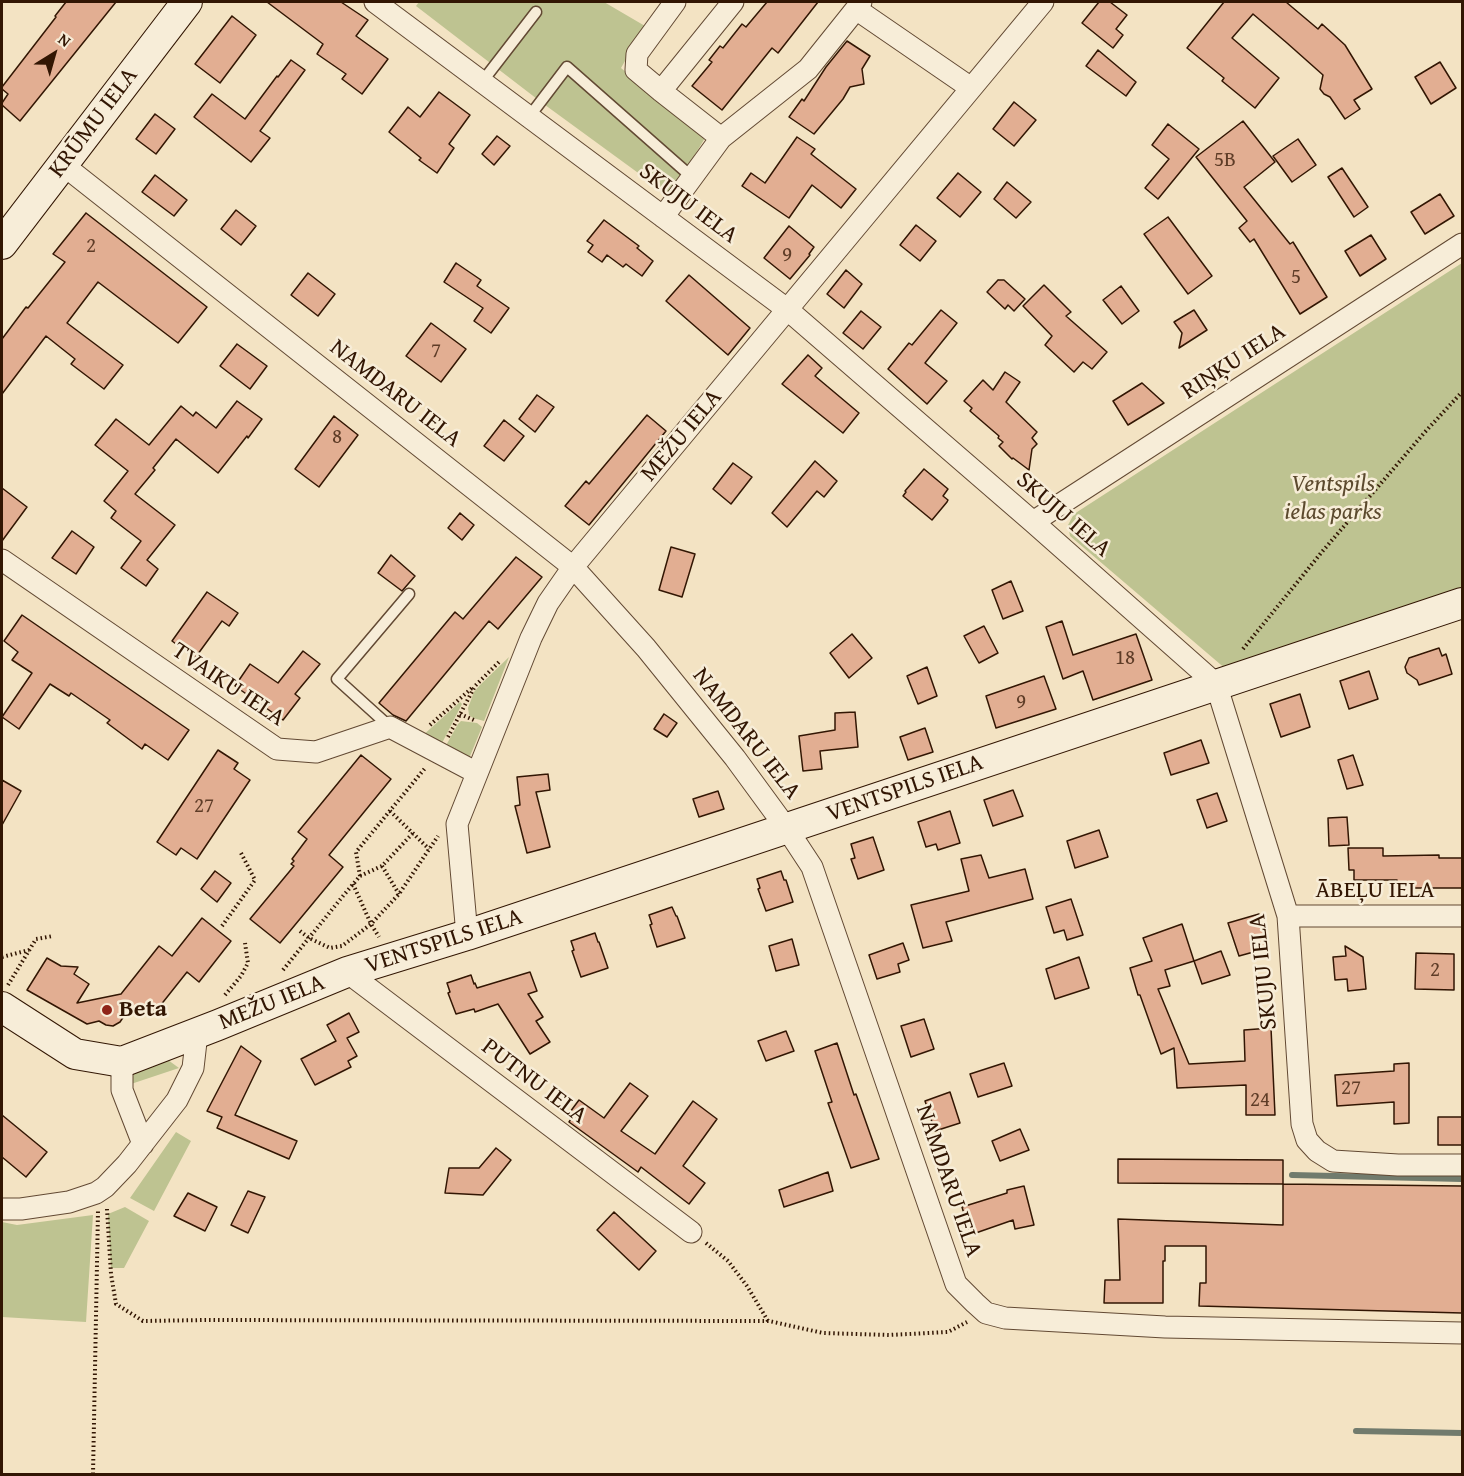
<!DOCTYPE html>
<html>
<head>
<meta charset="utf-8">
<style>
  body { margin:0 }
  #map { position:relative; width:1464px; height:1476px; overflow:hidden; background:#f3e3c3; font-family:"Gentium Book Plus",serif }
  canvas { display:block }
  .frame { position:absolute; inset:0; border:3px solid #321603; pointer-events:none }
  .north { position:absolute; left:24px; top:24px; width:60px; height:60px; -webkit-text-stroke:4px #f7edd8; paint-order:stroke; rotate:37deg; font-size:16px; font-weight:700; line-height:24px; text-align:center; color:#321603 }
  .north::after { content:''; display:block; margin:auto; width:21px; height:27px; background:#321603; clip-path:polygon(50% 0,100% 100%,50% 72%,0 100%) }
</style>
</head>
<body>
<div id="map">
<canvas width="1464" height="1476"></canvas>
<div class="frame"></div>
<div class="north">N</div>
</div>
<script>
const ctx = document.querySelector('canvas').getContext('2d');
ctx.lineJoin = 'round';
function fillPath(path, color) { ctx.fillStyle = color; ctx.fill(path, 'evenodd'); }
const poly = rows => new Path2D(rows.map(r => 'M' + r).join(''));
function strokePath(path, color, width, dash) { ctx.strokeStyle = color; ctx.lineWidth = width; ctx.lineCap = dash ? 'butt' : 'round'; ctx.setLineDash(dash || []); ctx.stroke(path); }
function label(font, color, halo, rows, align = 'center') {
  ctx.font = font + ' "Gentium Book Plus",serif'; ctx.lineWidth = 5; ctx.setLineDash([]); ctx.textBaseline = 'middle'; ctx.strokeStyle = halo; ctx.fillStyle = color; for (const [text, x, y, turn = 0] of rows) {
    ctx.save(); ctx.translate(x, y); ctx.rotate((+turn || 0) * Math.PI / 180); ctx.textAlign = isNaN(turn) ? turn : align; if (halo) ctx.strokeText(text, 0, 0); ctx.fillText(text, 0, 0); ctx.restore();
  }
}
fillPath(poly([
  [419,2,604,2,645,26,621,68,705,138,685,171,667,194,541,102,416,6],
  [1462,263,1462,591,1227,670,1070,536,1068,525,1074,514],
  [509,657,484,721,473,718,469,715,468,708,474,692,480,685],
  [460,702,462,704,440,747,421,737],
  [461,721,477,723,482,727,468,761,444,749,458,724],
  [168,1060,179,1068,131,1084,134,1073],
  [176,1132,191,1141,154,1211,130,1198],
  [125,1207,149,1221,124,1268,111,1268,108,1214],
  [93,1215,86,1322,2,1317,2,1222,17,1225]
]), '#bec391');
strokePath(poly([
  [1292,1175,1462,1179],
  [1356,1431,1462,1433]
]), '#717b6d', 6);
const building = poly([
  [66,2,116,2,20,121,2,105,2,103,8,94,2,89,2,87,56,17,55,16,66,2],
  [267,2,341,2,368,20,356,36,388,59,362,94,342,79,346,74,317,54,323,44,267,2],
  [767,2,818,2,778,53,772,48,722,110,692,86,712,62,709,60,720,46,723,48,742,24,746,27,767,2],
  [1099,2,1110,2,1127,15,1116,29,1123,35,1113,48,1082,23,1099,2],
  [1224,2,1286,2,1318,29,1322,24,1345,45,1372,89,1354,100,1360,109,1345,119,1330,97,1324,94,1320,89,1323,75,1287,43,1253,14,1232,38,1279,78,1255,108,1222,81,1224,78,1187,48,1224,2],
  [232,16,256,35,220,83,195,64,232,16],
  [847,41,870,56,862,69,864,84,850,87,843,99,814,134,789,117,802,99,804,101,826,67,847,41],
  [1098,50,1136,82,1126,96,1086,66,1098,50],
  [291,60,305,70,260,131,270,138,251,162,194,117,212,94,245,119,277,76,278,77,291,60],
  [1440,62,1456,88,1431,104,1415,77,1440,62],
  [439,92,470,115,449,144,454,148,437,173,419,160,421,158,389,132,408,107,420,117,439,92],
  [1014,102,1036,120,1014,146,993,129,1014,102],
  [155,114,175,129,156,154,136,139,155,114],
  [1243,121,1275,162,1244,187,1290,244,1293,242,1327,297,1300,314,1254,239,1250,242,1239,228,1247,221,1196,157,1243,121],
  [1168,124,1199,149,1158,199,1145,188,1169,159,1152,145,1168,124],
  [497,136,510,146,494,165,482,154,497,136],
  [797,137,815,149,811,154,856,189,841,208,812,185,789,218,742,186,751,173,765,183,797,137],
  [1298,139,1316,165,1292,182,1273,156,1298,139],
  [1342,168,1368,207,1354,217,1328,177,1342,168],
  [958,173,981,192,960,217,937,198,958,173],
  [155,175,187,200,174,216,142,192,155,175],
  [1007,182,1031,202,1016,218,994,199,1007,182],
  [1440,194,1454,216,1425,234,1411,212,1440,194],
  [236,210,256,226,241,245,221,229,236,210],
  [86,213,207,307,178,343,98,282,67,323,123,365,104,389,71,364,75,359,46,336,2,394,2,339,26,307,28,308,65,262,53,254,86,213],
  [1168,217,1212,276,1188,294,1144,234,1168,217],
  [604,220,639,246,637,248,653,261,642,276,626,264,623,267,607,255,602,262,588,252,593,245,587,241,604,220],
  [916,225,936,241,920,261,900,245,916,225],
  [789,226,814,247,809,254,810,255,790,279,764,258,789,226],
  [1371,235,1386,259,1360,276,1345,251,1371,235],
  [456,263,481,280,477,286,509,308,491,333,474,321,483,308,444,282,456,263],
  [846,270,862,284,844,308,827,294,846,270],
  [308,273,335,294,318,316,291,295,308,273],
  [689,275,750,328,728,355,666,301,689,275],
  [998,280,1004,280,1025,299,1014,311,1008,305,1005,309,987,292,998,280],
  [1044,285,1071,312,1066,316,1107,352,1092,369,1083,362,1074,372,1045,345,1052,336,1023,306,1044,285],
  [1121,286,1139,311,1122,324,1103,300,1121,286],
  [941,310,957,323,925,363,947,381,927,404,888,369,909,343,912,345,941,310],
  [1194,310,1207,330,1179,348,1182,333,1174,322,1194,310],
  [861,311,881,327,863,349,843,333,861,311],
  [431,323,466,349,441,382,406,356,431,323],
  [237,344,267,366,250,389,220,366,237,344],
  [808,355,822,368,815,376,859,413,843,433,782,384,808,355],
  [1005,372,1020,382,1006,402,1037,432,1032,438,1037,444,1032,449,1029,470,1013,458,1012,459,999,446,1003,442,998,438,999,436,970,411,972,408,964,401,983,380,993,390,1005,372],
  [1142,383,1164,403,1128,425,1113,401,1142,383],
  [537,395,554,407,535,432,519,419,537,395],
  [237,401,262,419,248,438,247,436,218,473,176,439,153,468,155,470,135,494,175,525,147,560,158,569,146,586,121,568,141,541,111,518,116,511,104,501,128,471,95,445,116,419,149,445,181,406,193,416,196,412,216,428,237,401],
  [647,415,666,431,589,525,565,506,586,481,589,484,647,415],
  [334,416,358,435,319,487,295,469,334,416],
  [504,420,524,436,504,461,484,446,504,420],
  [815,461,837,481,824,497,817,491,787,527,772,513,815,461],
  [733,463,752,477,731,504,713,489,733,463],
  [924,469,948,489,943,496,948,500,947,502,932,520,903,496,906,492,905,491,924,469],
  [2,488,27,507,2,541,2,488],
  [460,513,474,525,462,540,448,528,460,513],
  [72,531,94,547,76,574,52,558,72,531],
  [671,547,695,554,682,597,659,590,671,547],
  [391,555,415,576,402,591,378,573,391,555],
  [516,557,542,577,498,629,489,621,406,721,393,715,379,703,455,612,463,619,516,557],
  [1011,581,1023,611,1003,619,992,590,1011,581],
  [207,592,238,613,229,626,222,621,195,658,172,641,207,592],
  [22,615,189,730,168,760,145,744,142,749,107,723,110,720,71,693,69,696,50,684,19,729,2,717,32,673,12,660,18,652,4,641,22,615],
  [1062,621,1073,655,1136,634,1152,680,1093,700,1083,671,1063,679,1046,627,1062,621],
  [984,626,998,653,979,663,964,636,984,626],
  [852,634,872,658,849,678,830,653,852,634],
  [1439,648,1442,656,1446,654,1452,674,1419,685,1417,680,1407,673,1405,667,1409,658,1439,648],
  [303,651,320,664,295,694,300,698,283,720,235,686,250,664,278,683,303,651],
  [927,667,937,696,918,704,907,676,927,667],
  [1369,671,1378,699,1349,709,1340,681,1369,671],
  [1044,676,1056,709,996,728,986,696,1044,676],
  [1300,694,1310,727,1281,737,1270,704,1300,694],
  [855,712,858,747,820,751,822,769,803,771,799,736,835,730,835,713,855,712],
  [664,714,677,723,667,737,654,729,664,714],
  [925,728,933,752,908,760,900,737,925,728],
  [1201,740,1209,763,1171,775,1164,753,1201,740],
  [218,750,238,763,234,769,250,780,197,859,181,848,176,855,157,842,218,750],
  [361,755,391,779,329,855,343,867,280,943,250,919,294,866,291,864,294,861,292,859,307,839,298,832,361,755],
  [1353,755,1363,785,1347,789,1338,760,1353,755],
  [548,774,550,790,536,792,550,847,527,853,515,806,520,805,517,777,548,774],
  [2,780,21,791,2,825,2,780],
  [1013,790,1023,816,993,826,984,800,1013,790],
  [718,791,724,809,699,817,693,799,718,791],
  [1217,793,1227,821,1207,828,1197,800,1217,793],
  [950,811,960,843,938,850,936,844,926,847,918,822,950,811],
  [1347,817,1349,845,1329,846,1328,818,1347,817],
  [1099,830,1108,857,1075,868,1067,841,1099,830],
  [873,837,884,870,858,879,851,859,855,858,851,844,873,837],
  [1348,848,1383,848,1383,856,1439,855,1439,858,1462,858,1462,888,1413,888,1413,884,1397,884,1397,880,1354,880,1354,870,1349,870,1348,848],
  [981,855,989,878,1025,869,1033,899,946,922,952,941,923,948,911,905,969,891,961,859,981,855],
  [215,871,231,883,217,902,201,889,215,871],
  [781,871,784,880,786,880,793,902,766,911,758,889,760,888,757,879,781,871],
  [1071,899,1083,935,1067,940,1064,930,1054,933,1046,907,1071,899],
  [672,907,676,916,677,916,685,938,657,947,650,925,652,924,649,915,672,907],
  [1259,914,1268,948,1239,956,1228,923,1259,914],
  [202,918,231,941,199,982,187,972,156,1011,148,1006,132,1014,124,1016,120,1022,113,1026,106,1025,99,1021,87,1024,27,990,47,958,61,966,78,967,74,974,89,984,77,1003,121,994,159,946,172,956,202,918],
  [1182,924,1194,961,1165,970,1170,986,1158,989,1189,1064,1245,1061,1244,1030,1271,1028,1275,1115,1246,1115,1246,1085,1177,1088,1174,1048,1161,1054,1140,995,1138,995,1130,968,1152,961,1143,938,1182,924],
  [595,933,598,942,599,942,608,968,581,977,572,951,574,950,571,941,595,933],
  [792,939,799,965,776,971,769,946,792,939],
  [903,943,909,960,898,964,900,972,877,979,869,955,903,943],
  [1345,946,1363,957,1366,989,1348,991,1347,979,1335,980,1333,957,1346,956,1345,946],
  [1221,951,1230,975,1202,984,1194,961,1221,951],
  [1416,953,1454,954,1454,990,1415,989,1416,953],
  [1079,957,1089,988,1055,999,1046,969,1079,957],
  [530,972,537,991,528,994,543,1017,536,1021,550,1042,530,1054,498,1004,475,1012,474,1009,456,1014,448,993,450,992,447,983,471,975,474,984,475,983,477,988,530,972],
  [349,1013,359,1032,347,1038,357,1056,348,1061,351,1067,315,1085,301,1059,336,1041,327,1025,349,1013],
  [924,1019,934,1049,911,1057,901,1026,924,1019],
  [786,1031,794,1051,766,1061,758,1041,786,1031],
  [837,1043,854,1095,856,1094,879,1159,851,1168,828,1103,832,1102,815,1051,837,1043],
  [241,1046,261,1061,235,1115,297,1141,289,1159,217,1128,222,1117,207,1111,241,1046],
  [1004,1063,1012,1086,978,1097,970,1074,1004,1063],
  [1409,1063,1409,1123,1394,1124,1394,1102,1337,1106,1335,1075,1394,1071,1394,1064,1409,1063],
  [630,1083,648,1096,621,1131,655,1154,693,1101,717,1119,683,1166,705,1183,689,1204,641,1167,638,1172,569,1122,571,1119,567,1116,579,1100,604,1118,630,1083],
  [950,1092,960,1123,935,1131,925,1101,950,1092],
  [2,1115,47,1152,26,1177,2,1157,2,1115],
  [1438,1117,1462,1117,1462,1145,1438,1145,1438,1117],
  [1020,1129,1029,1150,1000,1161,992,1141,1020,1129],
  [496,1148,511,1160,483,1195,445,1193,449,1168,479,1168,496,1148],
  [1118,1159,1283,1160,1283,1184,1118,1183,1118,1159],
  [828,1172,833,1191,784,1207,779,1190,828,1172],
  [1283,1184,1462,1186,1462,1313,1199,1306,1200,1283,1206,1283,1206,1246,1165,1246,1165,1261,1163,1261,1163,1303,1104,1303,1105,1280,1120,1280,1118,1219,1283,1225,1283,1184],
  [1024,1186,1034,1225,1015,1229,1013,1220,970,1235,962,1207,1007,1193,1007,1190,1024,1186],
  [248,1191,265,1197,248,1233,231,1225,248,1191],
  [188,1193,217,1207,205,1231,174,1216,188,1193],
  [614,1212,656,1251,639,1270,597,1230,614,1212]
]);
fillPath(building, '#e2ae92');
strokePath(building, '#321603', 1.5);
const lane = poly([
  [482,82,536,12],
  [529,117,567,67,685,171,695,174],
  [390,727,337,679,409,594]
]);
const street = poly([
  [375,2,788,310,1033,522,1216,684,1288,916,1302,1124,1307,1140,1317,1151,1333,1161,1398,1165,1462,1165],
  [675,2,637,54,636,70,661,91,721,138,808,69,856,9],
  [861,2,856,9,971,88],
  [661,91,733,2],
  [62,164,573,567,646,648,735,758,787,829,812,867,956,1284,975,1303,986,1313,1005,1318,1165,1327,1462,1333],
  [663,217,721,138],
  [1033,522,1462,244],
  [2,560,277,749,316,752,390,727,477,773],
  [1288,916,1462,916],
  [467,935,457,824,531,638,548,603,573,567,1043,2],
  [347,972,691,1232],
  [122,1062,122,1090,143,1144],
  [2,1209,21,1209,69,1202,96,1193,105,1187,127,1164,177,1100,193,1068,197,1033]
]);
const secondary = poly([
  [2,244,187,2],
  [2,1007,75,1054,122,1062,218,1025,347,972,467,935,1462,603]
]);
strokePath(lane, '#624933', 13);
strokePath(street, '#624933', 23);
strokePath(secondary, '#321603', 32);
strokePath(poly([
  [1243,649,1321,553,1425,432,1462,392],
  [460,714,476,721],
  [430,725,472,688],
  [448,737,475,686,499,662],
  [390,811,429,849],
  [382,866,399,894],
  [360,876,382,866,413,833],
  [353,884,371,924,379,937],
  [222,926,255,880,241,853],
  [300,931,309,938,330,948,342,946,371,924,399,894,438,836],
  [2,957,29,950],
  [283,970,343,896,360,876,356,852,426,767],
  [8,985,36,939,53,936],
  [225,995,241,976,248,963,245,943],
  [107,1209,111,1274,116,1304,143,1321,206,1320,769,1321,823,1333,889,1335,948,1332,967,1322],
  [706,1243,728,1261,747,1286,768,1321],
  [93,1474,98,1211]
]), '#321603', 4, [1.5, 3]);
strokePath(lane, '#f7edd8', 10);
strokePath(street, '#f7edd8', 21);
strokePath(secondary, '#f7edd8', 30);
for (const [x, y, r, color] of [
  [107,1010,6,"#8f2418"]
]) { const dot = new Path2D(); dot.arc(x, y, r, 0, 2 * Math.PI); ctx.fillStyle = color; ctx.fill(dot); strokePath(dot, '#f7edd8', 2); }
label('21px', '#5e3c27', null, [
  ["5B",1225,161],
  ["2",91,247],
  ["9",787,256],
  ["5",1296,278],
  ["7",436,352],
  ["8",337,438],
  ["18",1125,659],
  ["9",1021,703],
  ["27",204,807],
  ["2",1435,971],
  ["27",1351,1089],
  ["24",1260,1101]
]);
label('24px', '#321603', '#f7edd8', [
  ["KRŪMU IELA",94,123,-53],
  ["SKUJU IELA",688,204,37],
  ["RIŅĶU IELA",1234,362,-33],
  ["NAMDARU IELA",395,394,38],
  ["MEŽU IELA",682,436,-50],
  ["SKUJU IELA",1063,515,41],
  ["TVAIKU IELA",228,685,34],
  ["NAMDARU IELA",746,734,52],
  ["VENTSPILS IELA",905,789,-19],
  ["ĀBEĻU IELA",1375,891],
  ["VENTSPILS IELA",444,942,-18],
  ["SKUJU IELA",1264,972,-96],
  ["MEŽU IELA",272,1003,-22],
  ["PUTNU IELA",534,1082,37],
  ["NAMDARU IELA",948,1181,71]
]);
label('italic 24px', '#5c4a2e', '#f7edd8', [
  ["Ventspils",1333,485],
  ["ielas parks",1333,513]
]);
label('bold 24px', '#321603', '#f7edd8', [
  ["Beta",119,1010]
], 'left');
</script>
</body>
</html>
